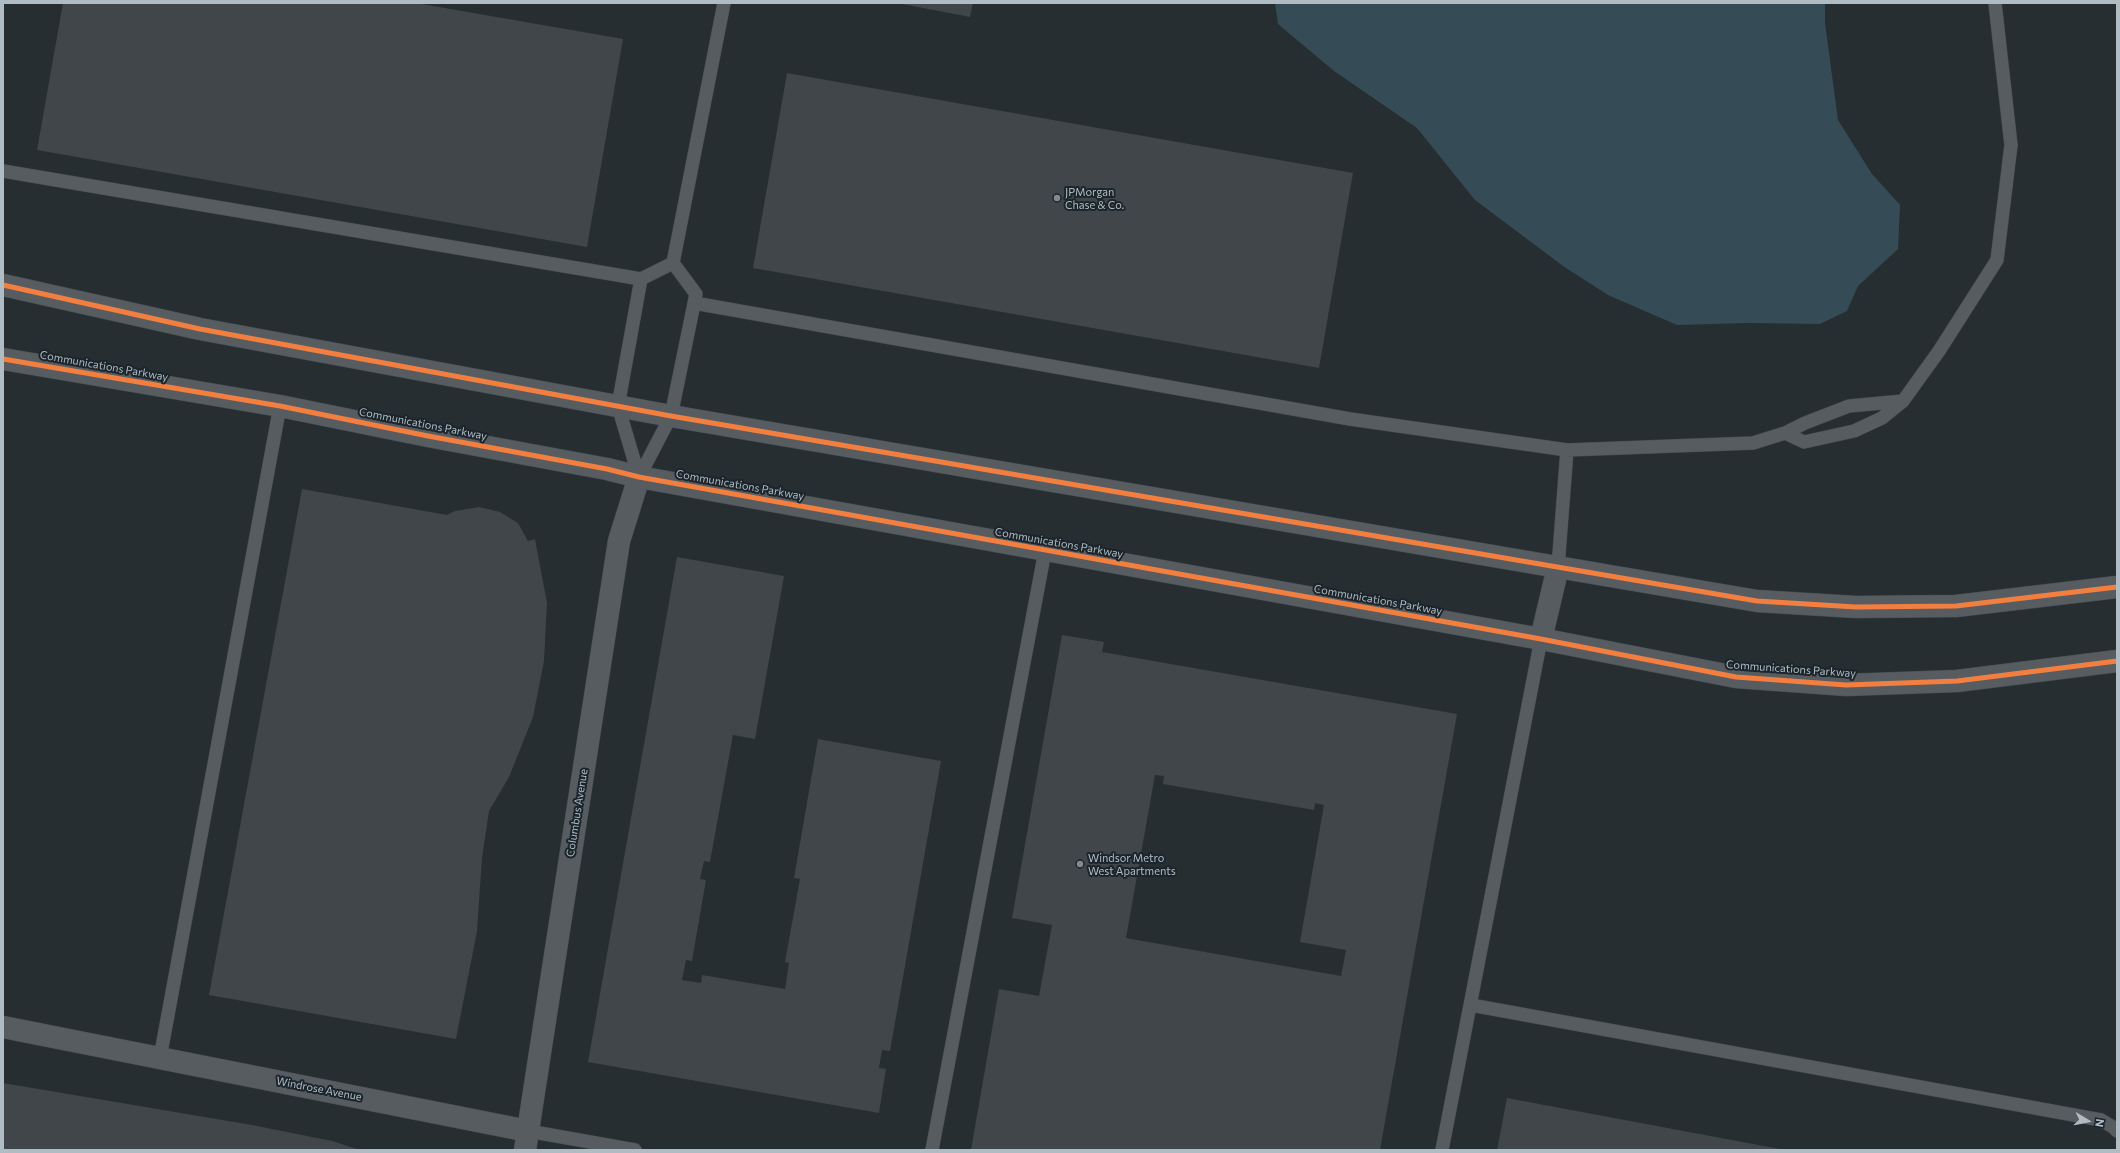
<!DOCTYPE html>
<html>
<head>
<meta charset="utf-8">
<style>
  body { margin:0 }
  #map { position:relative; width:2120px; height:1153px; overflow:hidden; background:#262e31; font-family:Commissioner,sans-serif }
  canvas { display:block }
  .frame { position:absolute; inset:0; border:4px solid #b0bcc3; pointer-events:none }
  .north { position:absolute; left:2068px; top:1101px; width:40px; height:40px; -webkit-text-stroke:3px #1b252b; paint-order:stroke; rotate:100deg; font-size:11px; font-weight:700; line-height:16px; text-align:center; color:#b0bcc3 }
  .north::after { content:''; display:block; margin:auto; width:14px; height:18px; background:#b0bcc3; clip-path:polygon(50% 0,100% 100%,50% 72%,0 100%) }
</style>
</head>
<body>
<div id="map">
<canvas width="2120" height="1153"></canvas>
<div class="frame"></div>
<div class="north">N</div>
</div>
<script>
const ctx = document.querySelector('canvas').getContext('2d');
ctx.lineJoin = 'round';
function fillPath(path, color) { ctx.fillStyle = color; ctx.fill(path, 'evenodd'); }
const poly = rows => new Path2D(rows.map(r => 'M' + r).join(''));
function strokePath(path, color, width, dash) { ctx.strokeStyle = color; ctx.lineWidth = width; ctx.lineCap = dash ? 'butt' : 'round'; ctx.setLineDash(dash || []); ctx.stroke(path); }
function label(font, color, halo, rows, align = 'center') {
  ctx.font = font + ' Commissioner,sans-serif'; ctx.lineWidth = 4; ctx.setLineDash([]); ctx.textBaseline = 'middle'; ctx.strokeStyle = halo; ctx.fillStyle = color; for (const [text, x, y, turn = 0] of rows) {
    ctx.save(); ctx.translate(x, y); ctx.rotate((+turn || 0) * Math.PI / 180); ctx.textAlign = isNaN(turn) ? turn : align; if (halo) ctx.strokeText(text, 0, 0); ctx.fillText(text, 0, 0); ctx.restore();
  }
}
fillPath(poly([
  [1275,3,1825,3,1825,23,1838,120,1872,174,1900,205,1898,249,1858,286,1847,311,1820,324,1748,323,1677,325,1608,295,1563,266,1475,200,1417,128,1334,71,1278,24]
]), '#354c57');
fillPath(poly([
  [63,3,416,3,623,39,587,247,37,150],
  [897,3,973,3,970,17],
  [787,73,1353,173,1319,368,753,268],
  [302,489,447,515,455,511,479,507,500,512,518,523,528,541,535,539,547,603,544,661,533,717,509,777,489,811,482,858,477,931,456,1039,209,995],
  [677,557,784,576,755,739,733,735,710,862,704,861,700,879,706,880,692,961,686,960,682,980,701,983,702,975,785,989,789,963,785,962,800,879,794,878,818,739,941,761,890,1051,882,1050,879,1068,886,1069,879,1113,588,1062],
  [1062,635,1104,642,1102,652,1457,714,1380,1150,971,1150,999,989,1039,996,1052,925,1012,918],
  [1155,775,1164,776,1163,784,1314,810,1315,803,1324,805,1300,942,1346,950,1341,976,1126,938],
  [3,1083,252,1125,332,1141,360,1150,3,1150],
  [1507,1098,1780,1149,1780,1150,1497,1150]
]), '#404649');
const service = poly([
  [3,171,641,279],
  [694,303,1350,419,1567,450,1558,567],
  [1785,433,1804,442,1854,431,1882,418,1903,401,1939,351,1997,260,2011,145,1995,3],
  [1567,450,1753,443,1785,433,1805,423,1849,406,1903,401],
  [639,477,671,416,696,294,673,263,724,3],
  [639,477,618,406,641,279,673,263],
  [1471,1005,2101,1120,2113,1127,2117,1131],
  [160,1058,280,406],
  [528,1131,635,1150],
  [932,1150,1045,551],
  [1442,1150,1541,639]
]);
const minor = poly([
  [3,1027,528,1131],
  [525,1150,619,541,639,477]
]);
const tertiary = poly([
  [3,285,200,329,671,416,1757,601,1856,607,1956,606,2117,587],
  [3,359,280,406,428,436,607,469,639,477,1541,639,1736,677,1846,685,1957,681,2117,661],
  [1541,639,1558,567]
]);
strokePath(service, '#44494c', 14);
strokePath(minor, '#44494c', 23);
strokePath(tertiary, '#44494c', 23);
strokePath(service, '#565c60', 13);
strokePath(minor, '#565c60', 22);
strokePath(tertiary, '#565c60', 22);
strokePath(poly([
  [3,285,200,329,671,416,1757,601,1856,607,1956,606,2117,587],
  [3,359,280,406,428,436,607,469,639,477,1541,639,1736,677,1846,685,1957,681,2117,661]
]), '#f27e40', 5);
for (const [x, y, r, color] of [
  [1057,198,4,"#808a90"],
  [1080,864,4,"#808a90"]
]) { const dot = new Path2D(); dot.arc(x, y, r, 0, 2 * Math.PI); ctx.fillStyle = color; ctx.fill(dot); strokePath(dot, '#1b252b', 1.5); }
label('11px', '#b0bcc3', '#1b252b', [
  ["JPMorgan",1065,192],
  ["Chase & Co.",1065,205],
  ["Windsor Metro",1088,858],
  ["West Apartments",1088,871]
], 'left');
label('11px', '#b0bcc3', '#1b252b', [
  ["Communications Parkway",104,366,10],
  ["Communications Parkway",423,424,11],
  ["Communications Parkway",740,485,10],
  ["Communications Parkway",1059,543,10],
  ["Communications Parkway",1378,600,10],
  ["Communications Parkway",1791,669,4],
  ["Columbus Avenue",577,813,-81],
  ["Windrose Avenue",319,1089,11]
]);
</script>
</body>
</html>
